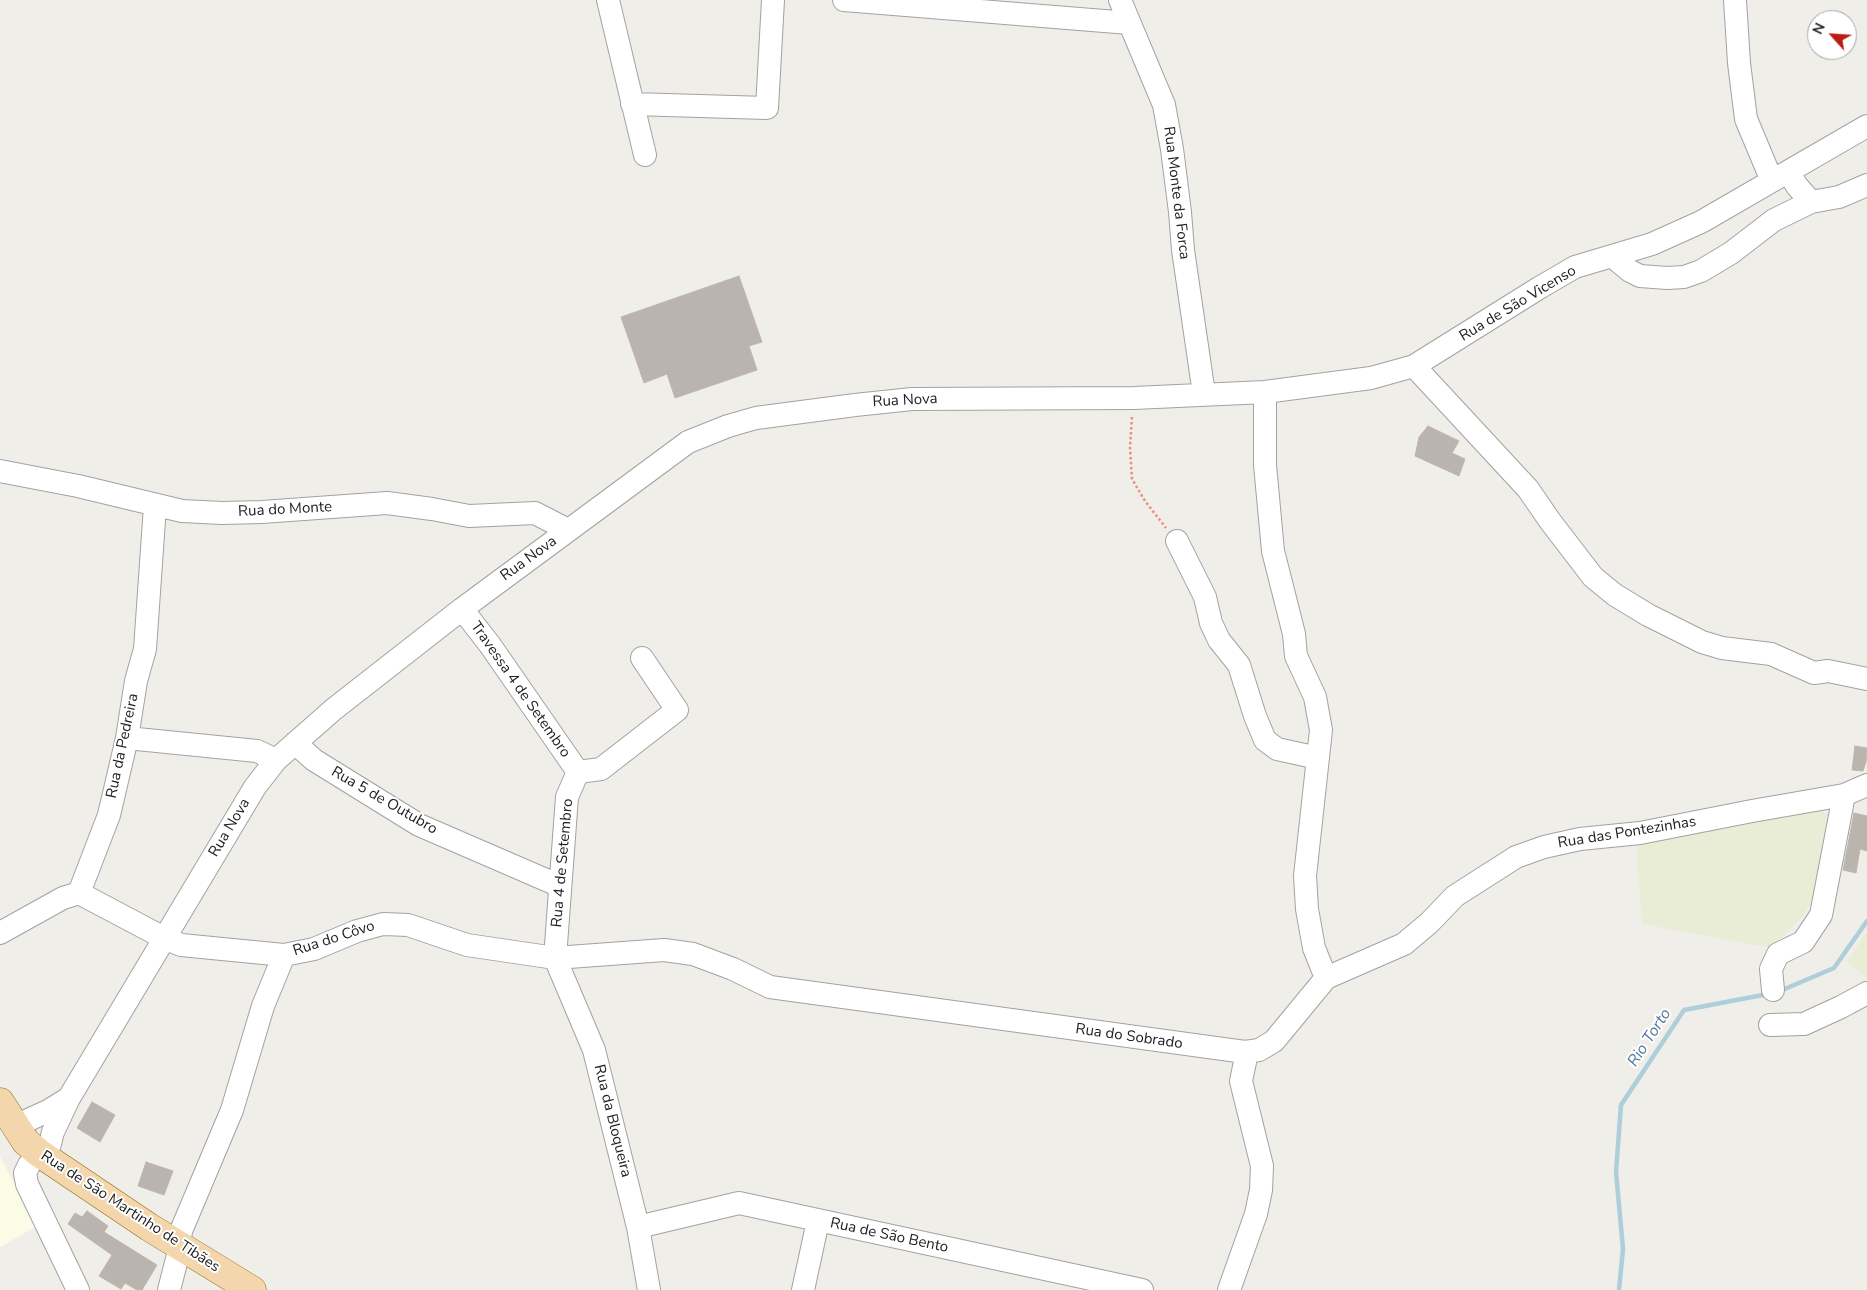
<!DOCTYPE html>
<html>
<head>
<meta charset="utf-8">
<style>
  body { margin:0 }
  #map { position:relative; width:1867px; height:1290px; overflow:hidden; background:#f0eee9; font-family:"Nunito Sans",sans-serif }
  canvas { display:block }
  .north { position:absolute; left:1807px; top:10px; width:50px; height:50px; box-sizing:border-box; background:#fff; border:1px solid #a6a6a6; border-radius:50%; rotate:296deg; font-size:14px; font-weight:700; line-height:20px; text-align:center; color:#212121 }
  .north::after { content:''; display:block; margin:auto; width:18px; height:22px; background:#bc1c16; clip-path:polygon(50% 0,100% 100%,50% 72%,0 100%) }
</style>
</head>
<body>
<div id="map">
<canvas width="1867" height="1290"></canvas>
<div class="north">N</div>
</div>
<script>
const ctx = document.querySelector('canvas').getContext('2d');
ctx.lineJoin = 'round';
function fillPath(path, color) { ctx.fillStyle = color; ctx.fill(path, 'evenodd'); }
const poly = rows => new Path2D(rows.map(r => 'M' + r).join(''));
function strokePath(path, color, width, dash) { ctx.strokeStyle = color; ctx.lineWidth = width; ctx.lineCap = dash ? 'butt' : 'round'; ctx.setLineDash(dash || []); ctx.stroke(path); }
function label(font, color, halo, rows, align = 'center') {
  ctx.font = font + ' "Nunito Sans",sans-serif'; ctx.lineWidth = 4; ctx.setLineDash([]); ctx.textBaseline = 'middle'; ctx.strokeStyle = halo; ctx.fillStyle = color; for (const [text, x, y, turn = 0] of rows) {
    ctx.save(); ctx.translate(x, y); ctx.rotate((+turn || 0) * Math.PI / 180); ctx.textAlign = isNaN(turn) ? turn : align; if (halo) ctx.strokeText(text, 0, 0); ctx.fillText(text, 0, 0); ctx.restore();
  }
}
fillPath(poly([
  [0,1157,37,1226,0,1247]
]), '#fbfce6');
fillPath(poly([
  [1819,810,1831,816,1821,886,1803,916,1771,948,1642,924,1636,844],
  [1867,932,1867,979,1847,961]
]), '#eaedd6');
strokePath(poly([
  [1780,991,1834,968,1867,921],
  [1619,1290,1623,1249,1616,1172,1621,1105,1684,1010,1768,994]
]), '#aeced9', 4.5);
const building = poly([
  [739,276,762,342,749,346,757,370,675,398,667,374,644,383,621,317,739,276],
  [1428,426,1459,441,1452,453,1465,459,1459,476,1415,456,1419,437,1428,426],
  [1855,746,1867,748,1866,762,1863,771,1852,770,1855,746],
  [1854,813,1867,816,1867,851,1860,849,1856,873,1843,870,1854,813],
  [92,1102,115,1115,100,1142,77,1128,92,1102],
  [146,1162,173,1171,164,1195,138,1186,146,1162],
  [87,1211,108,1226,104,1232,157,1265,142,1290,137,1290,125,1283,121,1289,99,1276,112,1255,68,1224,75,1213,82,1217,87,1211]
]);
fillPath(building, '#bab4af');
strokePath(building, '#c1b6ad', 1);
const minor = poly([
  [608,0,645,155],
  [844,0,1129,23],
  [1120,0,1164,105,1172,149,1180,212,1183,250,1204,394],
  [1735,0,1739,63,1746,119,1772,181],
  [632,104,767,108,773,0],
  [1788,172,1797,186,1811,202,1839,197,1867,185],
  [1613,257,1630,271,1640,276,1667,278,1684,277,1701,271,1731,253,1774,220,1811,202],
  [1414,366,1528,489,1550,521,1593,577,1615,595,1648,615,1702,642,1722,648,1771,654,1814,673,1828,671,1867,679],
  [1265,392,1265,465,1273,551,1294,634,1296,656,1315,697,1321,730,1305,876,1307,909,1314,948,1326,978],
  [0,471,78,486,182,511,222,513,262,512,387,503,432,509,469,516,535,513,568,530],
  [1177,541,1205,597,1211,623,1219,640,1239,665,1255,716,1265,740,1277,749,1318,758],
  [462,609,490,645,578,772],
  [127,738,257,751,276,760],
  [295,743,314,760,419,825,560,886],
  [578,772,567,797,555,958,594,1050,638,1227,649,1290],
  [578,772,601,769,677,710,642,658],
  [79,893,164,938,181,945,284,955],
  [0,933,63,898,79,893,109,815,127,738,136,681,145,649,155,506],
  [1773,990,1771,969,1778,954,1803,942,1821,915,1844,795],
  [1770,1025,1804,1024,1841,1007,1867,993],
  [15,1126,48,1111,69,1098],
  [39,1153,29,1165,25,1173,27,1184,78,1290],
  [46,1159,53,1132,69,1098,255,787,276,760,334,709,462,609,688,442,728,426,756,418,855,405,912,399,1134,398,1265,392,1371,378,1414,366,1539,288,1575,267,1652,244,1701,222,1867,126],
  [638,1227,739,1203,1142,1290],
  [169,1290,178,1255,181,1231,232,1110,263,1006,284,955,314,949,357,931,383,924,408,925,467,945,555,958,664,950,693,954,733,969,770,987,1245,1052,1259,1050,1274,1041,1326,978,1404,944,1429,923,1455,896,1516,857,1544,847,1580,839,1640,833,1752,811,1844,795,1867,785],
  [803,1290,818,1221],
  [1229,1290,1256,1214,1261,1190,1262,1166,1241,1081,1245,1062,1245,1052]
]);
const major = poly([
  [0,1102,26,1142,39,1153,149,1227,252,1290]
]);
strokePath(minor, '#a2a2a2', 24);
strokePath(major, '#8e6910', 29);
strokePath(poly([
  [1132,417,1130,447,1132,479,1145,501,1166,528]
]), '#ec8e7e', 2.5, [2.5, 2.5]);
strokePath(minor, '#fff', 22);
strokePath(major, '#f3d6ab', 28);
label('15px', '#212121', '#fff', [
  ["Rua Monte da Forca",1176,193,83],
  ["Rua de São Vicenso",1518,304,-31],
  ["Rua Nova",905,401,-3],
  ["Rua do Monte",285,510,-3],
  ["Rua Nova",529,559,-36],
  ["Travessa 4 de Setembro",520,690,55],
  ["Rua da Pedreira",123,746,-78],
  ["Rua 5 de Outubro",384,801,30],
  ["Rua Nova",230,828,-59],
  ["Rua das Pontezinhas",1627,833,-9],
  ["Rua 4 de Setembro",563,863,-85],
  ["Rua do Côvo",334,939,-18],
  ["Rua do Sobrado",1129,1037,8],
  ["Rua da Bloqueira",612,1121,76],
  ["Rua de São Martinho de Tibães",130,1212,33],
  ["Rua de São Bento",889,1236,12]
]);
label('italic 16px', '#5477a0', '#fff', [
  ["Rio Torto",1650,1038,-57]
]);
</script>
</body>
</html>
